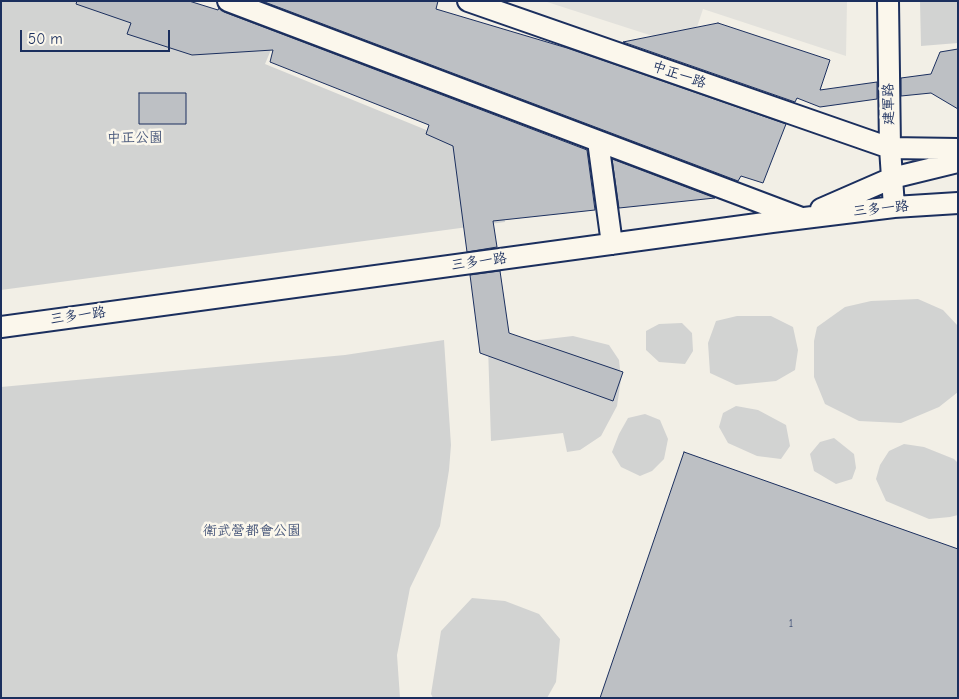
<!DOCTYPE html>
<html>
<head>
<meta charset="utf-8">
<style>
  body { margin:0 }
  #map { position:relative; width:959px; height:699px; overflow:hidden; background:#f2efe6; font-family:"Comic Neue",sans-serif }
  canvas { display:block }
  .frame { position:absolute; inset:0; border:2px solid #1b2f5e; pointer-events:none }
  .scale { position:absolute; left:20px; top:30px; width:150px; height:22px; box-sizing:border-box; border:2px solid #1b2f5e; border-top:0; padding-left:6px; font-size:15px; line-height:18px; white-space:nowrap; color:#1b2f5e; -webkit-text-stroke:4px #fbf7ec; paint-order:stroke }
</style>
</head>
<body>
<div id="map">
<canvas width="959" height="699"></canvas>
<div class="frame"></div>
<div class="scale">50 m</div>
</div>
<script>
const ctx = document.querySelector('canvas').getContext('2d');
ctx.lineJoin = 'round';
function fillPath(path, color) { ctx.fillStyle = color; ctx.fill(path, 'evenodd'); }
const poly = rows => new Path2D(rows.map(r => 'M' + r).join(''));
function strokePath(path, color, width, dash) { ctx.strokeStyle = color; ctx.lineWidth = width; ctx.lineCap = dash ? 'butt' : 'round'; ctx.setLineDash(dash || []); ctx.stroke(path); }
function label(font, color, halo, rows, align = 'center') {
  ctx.font = font + ' "Comic Neue","LXGW WenKai TC",sans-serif'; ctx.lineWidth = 5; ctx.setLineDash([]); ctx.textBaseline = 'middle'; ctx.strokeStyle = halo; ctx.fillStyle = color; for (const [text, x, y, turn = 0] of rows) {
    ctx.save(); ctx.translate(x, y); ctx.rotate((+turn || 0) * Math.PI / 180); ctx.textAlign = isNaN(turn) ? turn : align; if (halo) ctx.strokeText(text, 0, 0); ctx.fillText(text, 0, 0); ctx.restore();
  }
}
fillPath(poly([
  [544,1,847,1,846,56,703,9,690,48]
]), '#e2e1dc');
fillPath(poly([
  [1,1,145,1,273,45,265,64,458,143,500,167,505,222,1,290],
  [920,1,958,1,958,43,921,46],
  [918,299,943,310,958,326,958,392,939,407,901,423,859,421,825,404,814,377,814,341,817,327,845,307,871,301],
  [737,316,771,316,793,327,798,350,795,370,776,381,736,385,710,373,708,343,716,321],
  [682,323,692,333,693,351,685,364,659,362,646,350,646,331,659,324],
  [573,336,609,345,619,360,621,379,617,406,601,436,580,450,567,452,563,433,491,441,488,346],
  [444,340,451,445,449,470,440,526,410,588,397,655,400,698,1,698,1,387,345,355],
  [736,406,758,410,786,425,790,446,781,459,757,456,728,443,719,427,723,413],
  [645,414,660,420,668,439,664,459,652,471,640,476,621,467,612,452,619,434,628,418],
  [834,438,854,454,856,468,852,479,836,484,814,471,810,454,820,442],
  [904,444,924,447,954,459,958,463,958,515,950,517,929,519,886,501,876,479,880,465,889,451],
  [472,598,505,601,539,614,560,639,556,682,547,698,433,698,431,694,441,631]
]), '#d2d3d2');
const building = poly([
  [77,1,189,1,218,10,219,8,224,12,587,150,595,210,493,221,497,247,467,252,453,146,426,134,429,125,270,62,273,50,192,55,127,34,131,23,76,4,77,1],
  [262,1,438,1,436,9,567,48,786,124,763,183,741,176,738,181,262,1],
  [718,23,830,60,820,90,877,82,877,99,820,107,797,98,795,102,623,42,718,23],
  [958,49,958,109,931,93,901,96,901,78,931,74,940,52,958,49],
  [139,93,186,93,186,124,139,124,139,93],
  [612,159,715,198,619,208,612,159],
  [500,271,509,333,623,372,613,401,480,353,470,275,500,271],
  [684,452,958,549,958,698,600,698,684,452]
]);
fillPath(building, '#bdc0c4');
strokePath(building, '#1b2f5e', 1);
const minor = poly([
  [228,1,799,217],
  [468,1,890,148,958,149],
  [888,1,890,148,894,207],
  [598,141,612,244],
  [821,209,892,178,958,162],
  [1,327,772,222,894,207,958,203]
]);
strokePath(minor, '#1b2f5e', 24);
strokePath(minor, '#fbf7ec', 20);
label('11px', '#445378', null, [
  ["1",791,624]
]);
label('14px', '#1b2f5e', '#fbf7ec', [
  ["中正一路",679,75,19],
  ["建軍路",889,104,-91],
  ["三多一路",881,209,-6],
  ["三多一路",479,262,-8],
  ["三多一路",78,316,-8]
]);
label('14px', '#49587b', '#fbf7ec', [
  ["中正公園",135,138],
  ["衛武營都會公園",252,531]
]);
</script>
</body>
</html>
